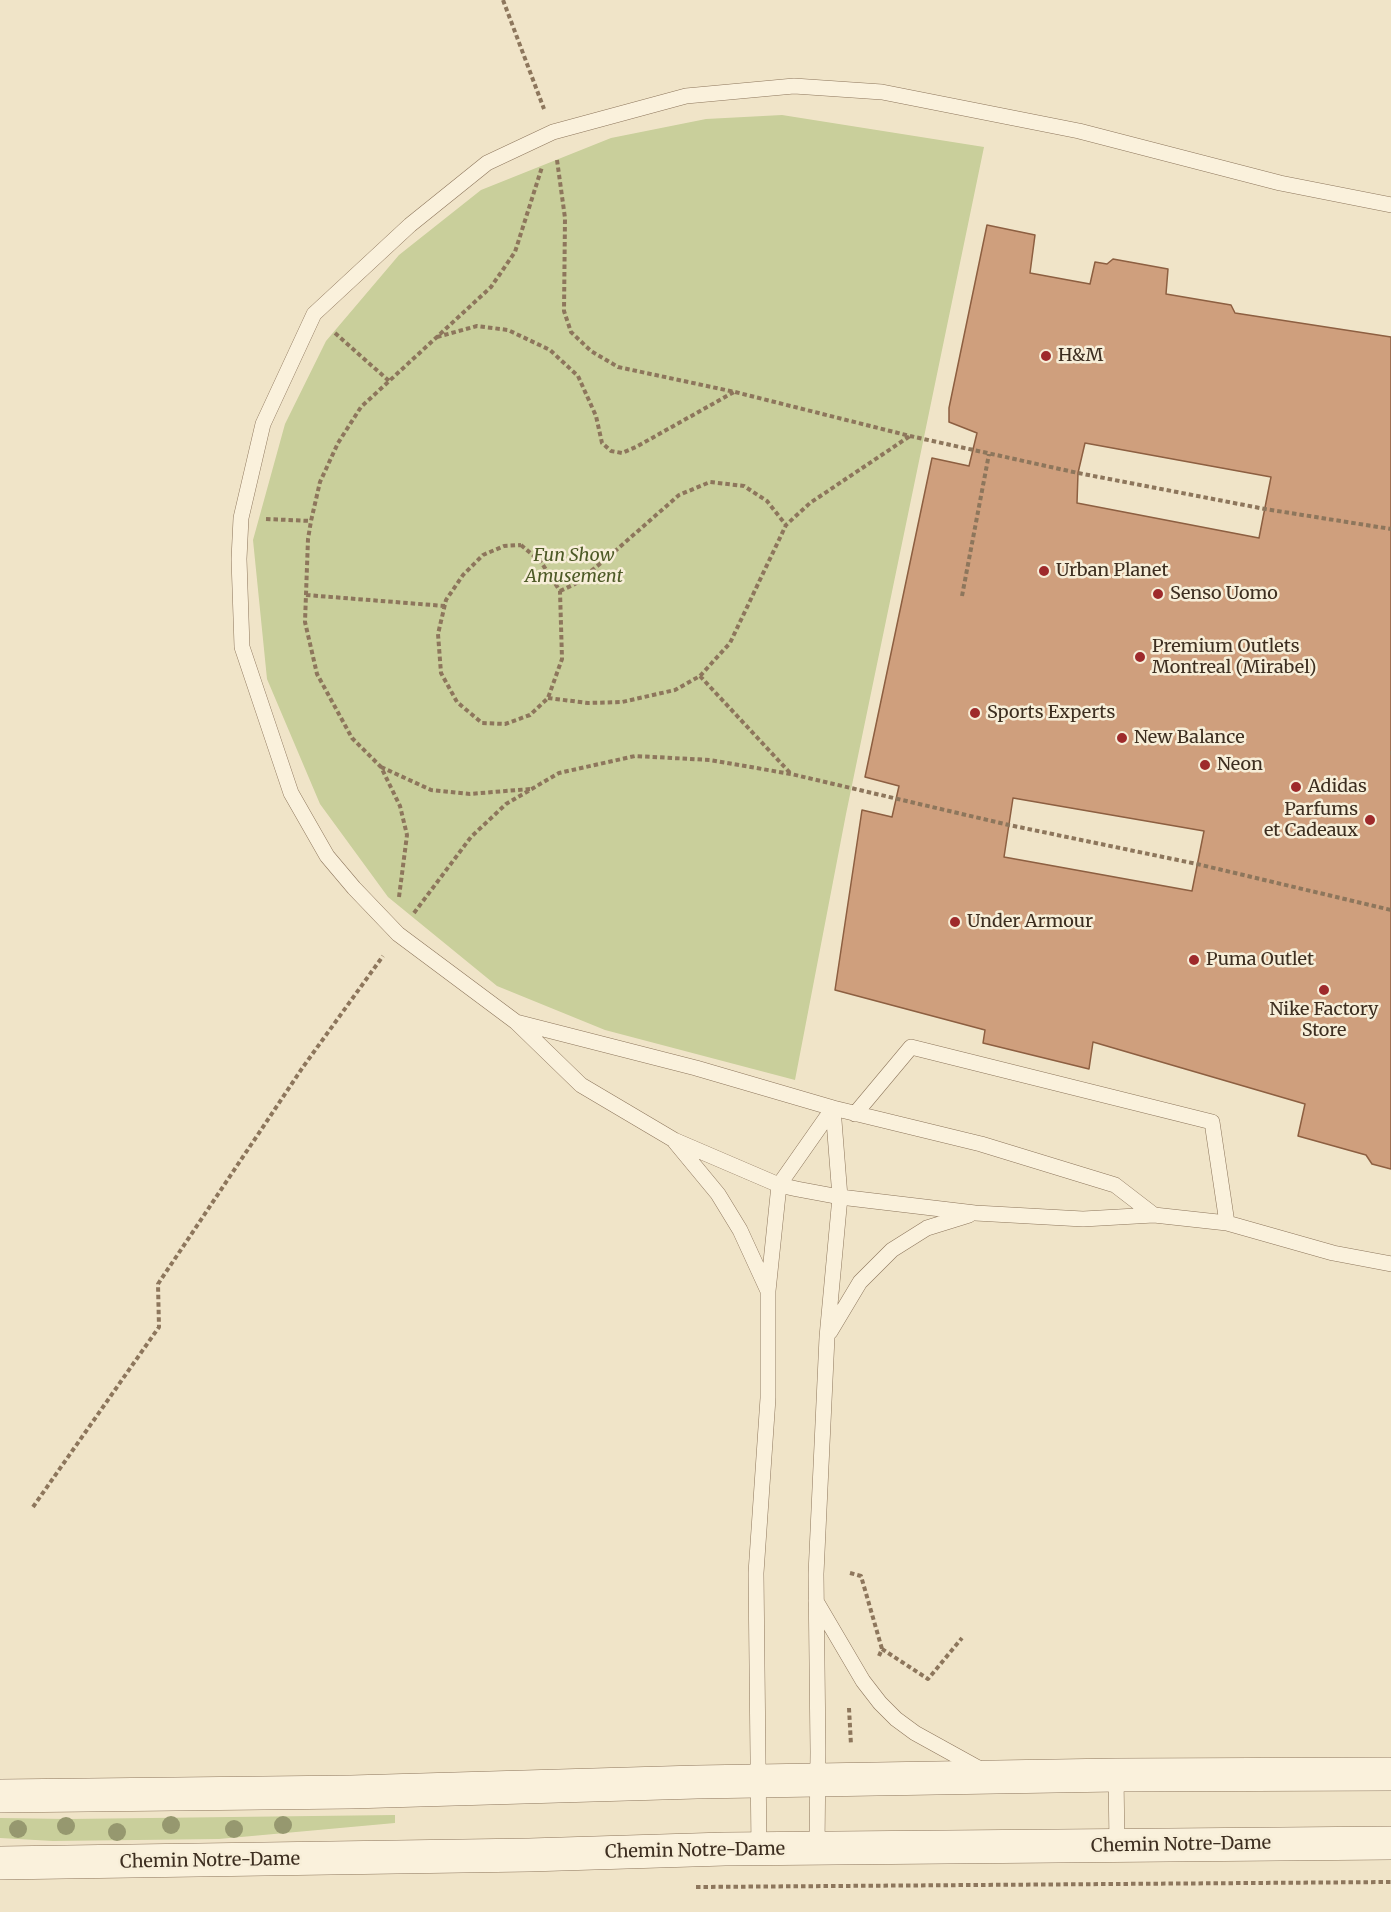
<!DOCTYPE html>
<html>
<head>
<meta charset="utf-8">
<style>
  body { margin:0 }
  canvas { display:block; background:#f0e4c8 }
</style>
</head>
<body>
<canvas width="1391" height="1912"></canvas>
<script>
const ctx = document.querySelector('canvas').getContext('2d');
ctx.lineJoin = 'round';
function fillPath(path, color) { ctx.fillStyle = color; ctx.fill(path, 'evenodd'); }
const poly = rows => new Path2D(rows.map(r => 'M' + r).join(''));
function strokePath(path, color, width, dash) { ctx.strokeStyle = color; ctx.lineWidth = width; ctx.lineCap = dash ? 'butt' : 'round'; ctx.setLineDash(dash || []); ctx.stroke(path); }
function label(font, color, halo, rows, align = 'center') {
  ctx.font = font + ' Merriweather,serif'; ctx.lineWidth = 5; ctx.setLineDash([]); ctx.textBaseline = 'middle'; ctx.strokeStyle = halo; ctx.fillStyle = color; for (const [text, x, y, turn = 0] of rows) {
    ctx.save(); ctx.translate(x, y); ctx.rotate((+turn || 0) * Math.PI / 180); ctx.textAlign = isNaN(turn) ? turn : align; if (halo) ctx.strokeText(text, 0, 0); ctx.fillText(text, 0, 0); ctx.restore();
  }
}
fillPath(poly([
  [782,115,984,147,846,814,795,1080,605,1030,497,986,388,897,320,804,267,679,253,540,285,424,326,341,399,255,481,190,611,138,706,119],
  [395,1815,395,1823,219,1839,53,1841,0,1838,0,1818,68,1819]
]), '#c9cf9b');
const building = poly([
  [987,225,1035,235,1030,273,1090,284,1095,262,1107,264,1113,259,1168,269,1166,294,1231,305,1235,313,1391,337,1391,1169,1372,1164,1366,1155,1298,1136,1305,1104,1093,1042,1089,1069,983,1043,985,1030,835,990,862,810,892,817,899,786,865,777,932,458,969,466,977,433,949,422,949,408,987,225],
  [1085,443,1271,477,1259,538,1077,503,1078,473,1085,443],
  [1013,798,1204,831,1192,891,1004,857,1013,798]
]);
fillPath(building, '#cf9f7d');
strokePath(building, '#8d5f41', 1.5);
const service = poly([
  [1391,205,1280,183,1079,131,882,92,794,86,686,96,553,132,487,163,410,225,314,314,263,424,241,518,239,559,242,647,291,793,327,856,354,888,398,934,516,1022,581,1085,674,1140,779,1185,797,1189,840,1197,975,1213,1083,1219,1154,1215,1227,1223,1333,1253,1391,1264],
  [516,1022,696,1068,833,1108,981,1144,1115,1185,1154,1215],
  [855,1114,911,1047,1212,1122,1227,1223],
  [675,1142,718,1194,740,1230,768,1291],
  [830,1332,860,1282,892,1250,927,1228,969,1215],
  [816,1601,863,1681,880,1703,896,1719,915,1733,982,1770],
  [1116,1775,1117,1845],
  [817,1849,818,1752,816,1574,827,1337,840,1197,833,1108],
  [759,1850,756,1573,768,1398,768,1291,779,1185,833,1108]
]);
const tertiary = poly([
  [0,1796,351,1792,697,1782,1116,1775,1391,1774],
  [0,1863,529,1855,725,1849,1391,1843]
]);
strokePath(service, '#8d765c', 16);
strokePath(tertiary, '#8d765c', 34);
strokePath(poly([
  [503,0,544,109],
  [557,160,565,218,564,311,571,332,591,351,618,367,735,392,910,436,1078,473,1265,509,1391,529],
  [335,333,389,381],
  [437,337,477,326,508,330,550,350,578,376,596,416,602,443,611,451,622,453,636,447,734,392],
  [266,519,311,521],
  [521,545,541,562,560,591,562,659,548,698,530,715,505,724,482,723,457,702,441,673,438,634,446,600,463,575,483,555,504,546,521,545],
  [560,591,575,584,606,559,679,495,710,482,744,486,767,501,786,525],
  [306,595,445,606],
  [962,596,989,454],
  [700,676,791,774],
  [548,698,588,703,622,702,675,690,700,676,730,643,786,525,810,503,910,436],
  [1390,753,1391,753],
  [381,767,431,790,470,794,530,789],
  [399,897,407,835,400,806,381,767,352,738,317,674,305,622,308,539,311,521,320,482,338,443,361,407,491,287,515,252,542,167],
  [414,913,471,837,506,804,559,773,635,756,710,760,791,774,1009,825,1197,864,1391,910],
  [33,1507,159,1327,158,1284,303,1067,383,956],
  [850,1573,861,1576,882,1649],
  [879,1656,882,1649,928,1679,962,1638],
  [849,1708,851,1745],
  [696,1887,1391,1882]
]), '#8d765c', 4, [4.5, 3]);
strokePath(service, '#faf1dc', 15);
strokePath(tertiary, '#faf1dc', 33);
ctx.fillStyle = '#96986f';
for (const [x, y] of [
  [171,1825],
  [283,1825],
  [66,1826],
  [18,1829],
  [234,1829],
  [117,1832]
]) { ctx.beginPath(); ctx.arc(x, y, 9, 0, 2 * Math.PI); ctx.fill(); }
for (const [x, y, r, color] of [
  [1046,356,6,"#9e2a2b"],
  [1044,571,6,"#9e2a2b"],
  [1158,594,6,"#9e2a2b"],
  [1140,657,6,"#9e2a2b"],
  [975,713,6,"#9e2a2b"],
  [1122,738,6,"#9e2a2b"],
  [1205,765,6,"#9e2a2b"],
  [1296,787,6,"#9e2a2b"],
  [1370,820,6,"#9e2a2b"],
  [955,922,6,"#9e2a2b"],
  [1194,960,6,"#9e2a2b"],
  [1324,990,6,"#9e2a2b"]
]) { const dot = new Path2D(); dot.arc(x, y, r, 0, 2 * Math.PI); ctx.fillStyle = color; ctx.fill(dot); strokePath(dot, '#f7eed8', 2); }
label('18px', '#3d2e20', '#f7eed8', [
  ["H&M",1058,356],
  ["Urban Planet",1056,571],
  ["Senso Uomo",1170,594],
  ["Premium Outlets",1152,647],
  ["Montreal (Mirabel)",1152,668],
  ["Sports Experts",987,713],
  ["New Balance",1134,738],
  ["Neon",1217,765],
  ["Adidas",1308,787],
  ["Parfums",1358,810,"right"],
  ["et Cadeaux",1358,831,"right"],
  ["Under Armour",967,922],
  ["Puma Outlet",1206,960],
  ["Nike Factory",1324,1010,"center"],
  ["Store",1324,1031,"center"]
], 'left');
label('italic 18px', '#4d5a26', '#f7eed8', [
  ["Fun Show",574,556],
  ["Amusement",574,577]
]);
label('18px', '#3d2e20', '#f7eed8', [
  ["Chemin Notre-Dame",1181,1845,-1],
  ["Chemin Notre-Dame",695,1851,-1],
  ["Chemin Notre-Dame",210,1861,-1]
]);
</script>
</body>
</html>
